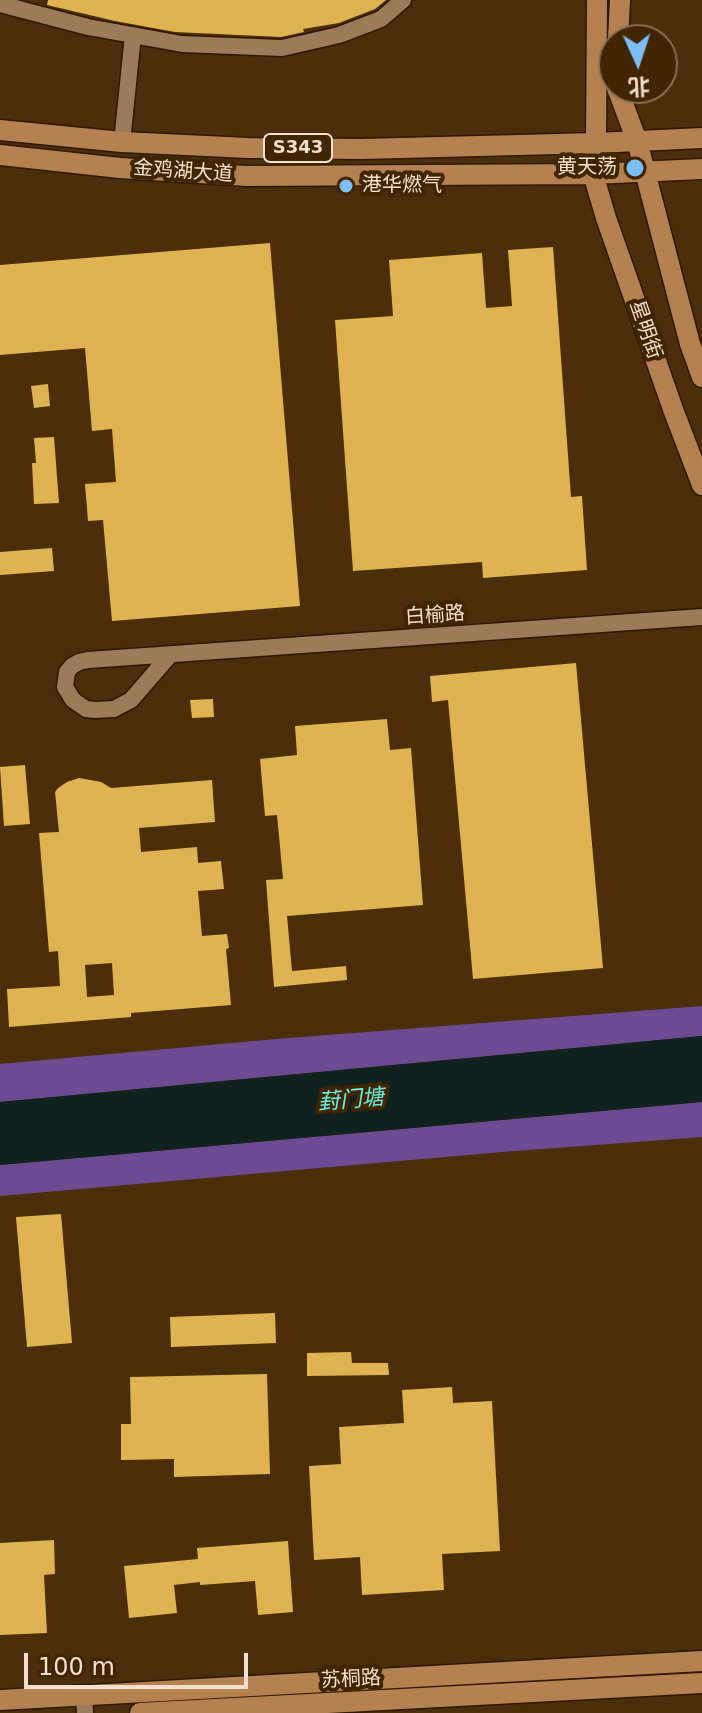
<!DOCTYPE html>
<html>
<head>
<meta charset="utf-8">
<style>
  body { margin:0 }
  #map { position:relative; width:702px; height:1713px; overflow:hidden; background:#4c2e0b; font-family:"DejaVu Sans","Noto Sans SC",sans-serif }
  canvas { display:block }
  .north { position:absolute; left:598px; top:24px; width:80px; height:80px; box-sizing:border-box; background:#412400; border:2px solid #886f52; border-radius:50%; rotate:177deg; font-size:22px; font-weight:700; line-height:32px; text-align:center; color:#f3dfcd }
  .north::after { content:''; display:block; margin:auto; width:28px; height:36px; background:#7bbef8; clip-path:polygon(50% 0,100% 100%,50% 72%,0 100%) }
  .scale { position:absolute; left:24px; top:1653px; width:224px; height:36px; box-sizing:border-box; border:4px solid #f3dfcd; border-top:0; padding-left:10px; font-size:24px; line-height:28px; white-space:nowrap; color:#f3dfcd; -webkit-text-stroke:6px #412400; paint-order:stroke }
</style>
</head>
<body>
<div id="map">
<canvas width="702" height="1713"></canvas>
<div class="north">北</div>
<div class="scale">100 m</div>
</div>
<script>
const ctx = document.querySelector('canvas').getContext('2d');
ctx.lineJoin = 'round';
function fillPath(path, color) { ctx.fillStyle = color; ctx.fill(path, 'evenodd'); }
const poly = rows => new Path2D(rows.map(r => 'M' + r).join(''));
function strokePath(path, color, width, dash) { ctx.strokeStyle = color; ctx.lineWidth = width; ctx.lineCap = dash ? 'butt' : 'round'; ctx.setLineDash(dash || []); ctx.stroke(path); }
function label(font, color, halo, rows, align = 'center') {
  ctx.font = font + ' "DejaVu Sans","Noto Sans SC",sans-serif'; ctx.lineWidth = 8; ctx.setLineDash([]); ctx.textBaseline = 'middle'; ctx.strokeStyle = halo; ctx.fillStyle = color; for (const [text, x, y, turn = 0] of rows) {
    ctx.save(); ctx.translate(x, y); ctx.rotate((+turn || 0) * Math.PI / 180); ctx.textAlign = isNaN(turn) ? turn : align; if (halo) ctx.strokeText(text, 0, 0); ctx.fillText(text, 0, 0); ctx.restore();
  }
}
fillPath(poly([
  [702,1006,702,1036,0,1102,0,1064,276,1039],
  [702,1102,702,1137,502,1152,0,1196,0,1165]
]), '#6e4a92');
fillPath(poly([
  [702,1036,702,1102,0,1165,0,1102]
]), '#0f221f');
fillPath(poly([
  [48,0,386,0,375,9,339,23,303,29,304,32,281,37,175,32,115,21,47,5],
  [270,243,300,606,112,621,103,520,88,521,85,484,116,482,112,429,92,431,85,348,0,355,0,265],
  [553,247,571,497,582,496,587,570,483,578,482,562,353,571,335,320,393,316,389,260,482,253,486,308,512,306,508,250],
  [48,384,50,406,34,408,31,386],
  [54,437,59,503,34,504,32,463,36,463,34,438],
  [52,548,54,571,0,575,0,552],
  [576,663,603,968,473,979,448,700,432,702,430,676],
  [213,699,214,717,192,718,190,700],
  [387,719,390,750,411,748,423,905,287,916,292,971,346,966,347,980,274,987,266,880,283,879,277,815,265,816,260,759,297,755,295,726],
  [25,765,30,824,4,826,0,767],
  [79,778,101,782,111,788,212,780,215,822,139,828,141,852,197,847,198,863,221,861,224,889,198,891,202,936,227,934,229,948,226,949,231,1005,131,1013,131,1017,9,1027,7,989,60,986,58,951,49,952,39,833,59,832,55,792,58,788,67,782],
  [112,963,114,995,87,997,85,965],
  [61,1214,72,1343,27,1347,16,1217],
  [275,1313,276,1343,171,1347,170,1317],
  [351,1352,352,1363,388,1363,389,1375,307,1376,307,1353],
  [267,1374,270,1474,174,1477,174,1459,121,1460,121,1424,131,1424,130,1377],
  [452,1387,453,1403,492,1401,500,1551,442,1554,444,1590,362,1595,360,1557,314,1560,309,1466,341,1464,339,1427,404,1423,402,1390],
  [54,1540,55,1574,44,1575,47,1633,0,1635,0,1543],
  [288,1541,293,1612,258,1615,255,1581,200,1585,200,1582,174,1585,177,1613,129,1618,124,1566,198,1559,197,1548]
]), '#deb453');
const minor = poly([
  [0,4,88,27,182,44,282,48,339,35,381,19,403,0],
  [122,142,133,35],
  [170,655,131,700,114,709,95,710,86,709,73,700,65,687,67,672,72,666,79,662,88,660,702,617],
  [84,1695,85,1713]
]);
const major = poly([
  [597,0,596,143,593,174,606,218,674,412,702,485],
  [618,40,620,0],
  [617,88,637,141,690,344,702,377],
  [0,130,122,142,248,148,362,149,596,143,702,138],
  [0,155,120,168,246,176,593,174,702,169],
  [0,1700,702,1661],
  [140,1713,702,1683]
]);
strokePath(minor, '#2d1700', 19);
strokePath(major, '#2d1700', 23);
strokePath(minor, '#9d7a58', 16);
strokePath(major, '#b38250', 20);
for (const [x, y, r, color] of [
  [635,168,10,"#7bbef8"],
  [346,186,8,"#7bbef8"]
]) { const dot = new Path2D(); dot.arc(x, y, r, 0, 2 * Math.PI); ctx.fillStyle = color; ctx.fill(dot); strokePath(dot, '#412400', 3); }
for (const [x, y, w] of [
  [298,148,68]
]) { const box = new Path2D(); box.roundRect(x - w / 2, y - 14, w, 28, 6); ctx.fillStyle = '#412400'; ctx.fill(box); strokePath(box, '#f3dfcd', 2); }
label('bold 18px', '#f3dfcd', null, [
  ["S343",298,148]
]);
label('20px', '#f3dfcd', '#412400', [
  ["黄天荡",617,168],
  ["港华燃气",362,186,"left"]
], 'right');
label('20px', '#f3dfcd', '#412400', [
  ["金鸡湖大道",183,172,4],
  ["星明街",645,330,71],
  ["白榆路",435,616,-4],
  ["苏桐路",351,1680,-3]
]);
label('italic 22px', '#64f1e2', '#412400', [
  ["葑门塘",351,1101,-5]
]);
</script>
</body>
</html>
